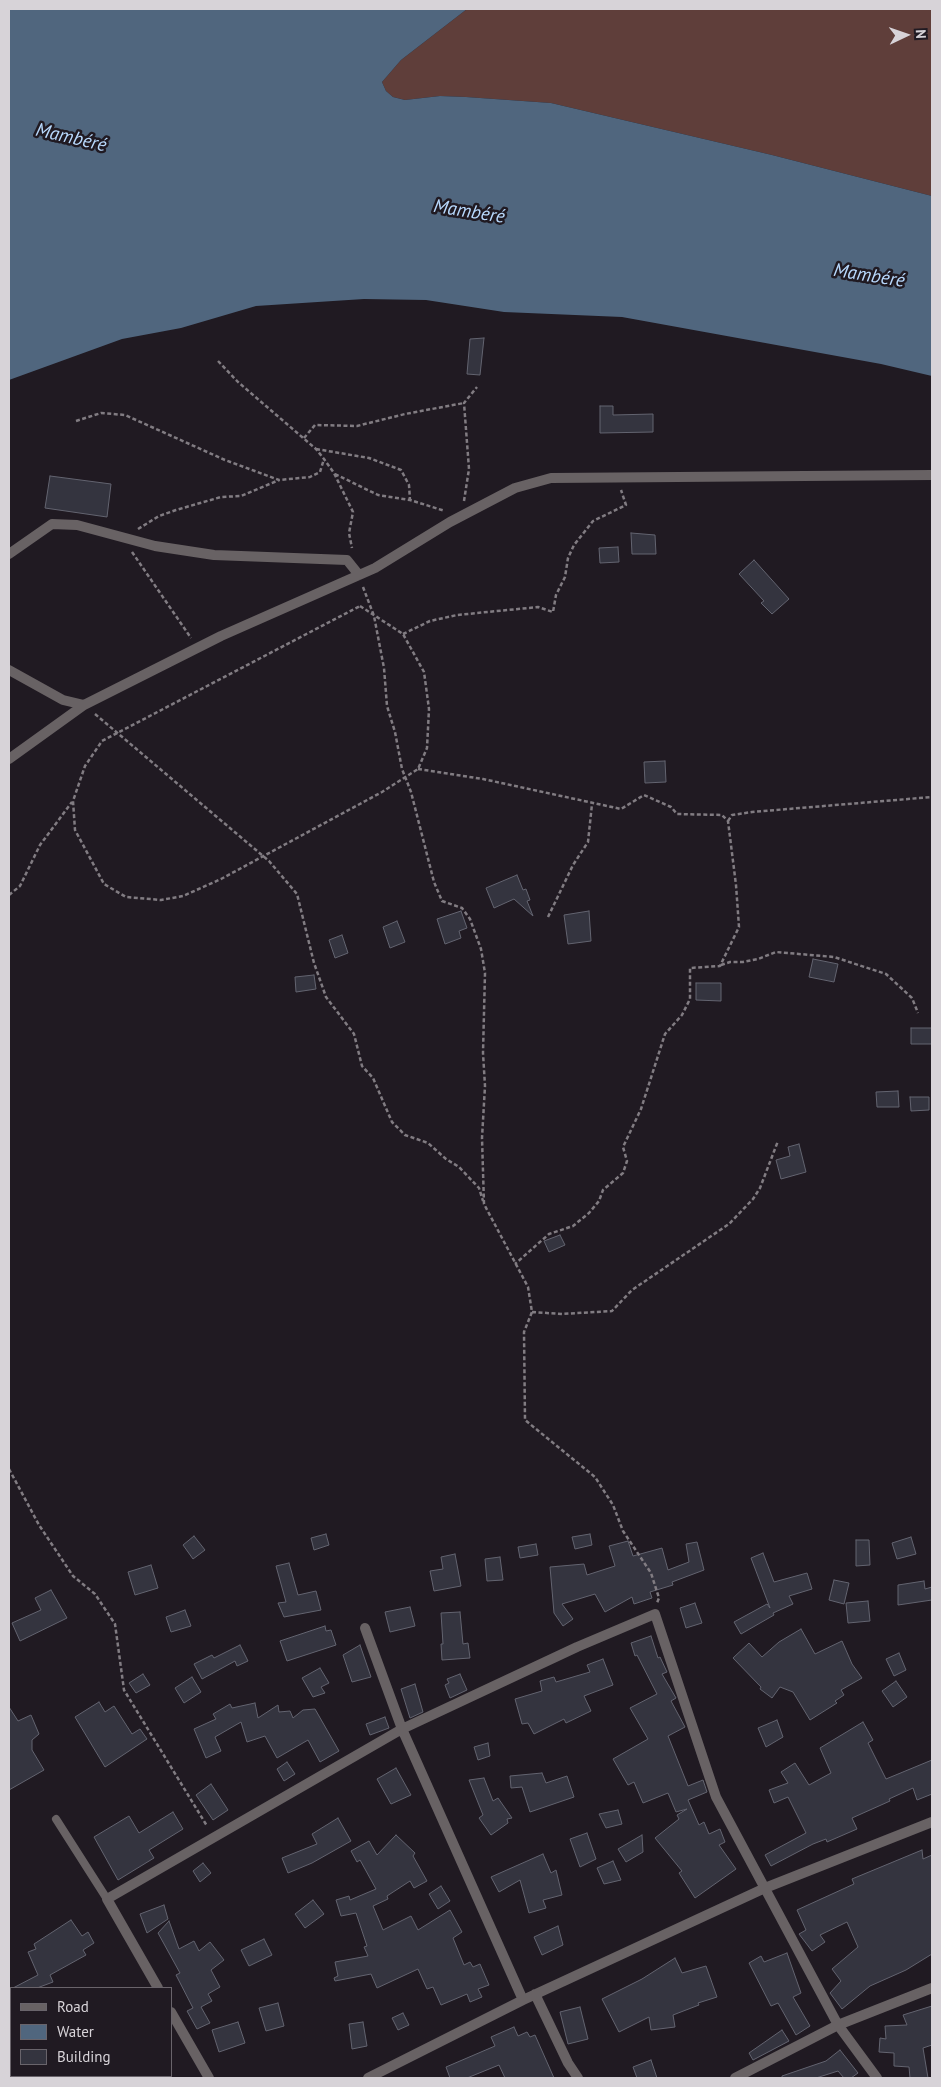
<!DOCTYPE html>
<html>
<head>
<meta charset="utf-8">
<style>
  body { margin:0 }
  #map { position:relative; width:941px; height:2087px; overflow:hidden; background:#201a22; font-family:"PT Sans",sans-serif }
  canvas { display:block }
  .frame { position:absolute; inset:0; border:10px solid #d7d3d8; pointer-events:none }
  .legend { position:absolute; left:10px; top:1987px; width:162px; height:90px; box-sizing:border-box; background:#201a22; border:1px solid #69646b; margin:0; padding:6px 9px; list-style:none; font-size:15px; color:#d7d3d8 }
  .legend li { display:flex; align-items:center; gap:10px; height:25px }
  .legend b { width:25px; border:1px solid #69646b }
  .north { position:absolute; left:881px; top:10px; width:50px; height:50px; -webkit-text-stroke:4px #201a22; paint-order:stroke; rotate:87deg; font-size:14px; font-weight:700; line-height:20px; text-align:center; color:#d7d3d8 }
  .north::after { content:''; display:block; margin:auto; width:18px; height:22px; background:#d7d3d8; clip-path:polygon(50% 0,100% 100%,50% 72%,0 100%) }
</style>
</head>
<body>
<div id="map">
<canvas width="941" height="2087"></canvas>
<div class="frame"></div>
<ul class="legend">
<li><b style="height:6px;background:#686264"></b>Road</li>
<li><b style="height:14px;background:#50667e"></b>Water</li>
<li><b style="height:14px;background:#34343f"></b>Building</li>
</ul>
<div class="north">N</div>
</div>
<script>
const ctx = document.querySelector('canvas').getContext('2d');
ctx.lineJoin = 'round';
function fillPath(path, color) { ctx.fillStyle = color; ctx.fill(path, 'evenodd'); }
const poly = rows => new Path2D(rows.map(r => 'M' + r).join(''));
function strokePath(path, color, width, dash) { ctx.strokeStyle = color; ctx.lineWidth = width; ctx.lineCap = dash ? 'butt' : 'round'; ctx.setLineDash(dash || []); ctx.stroke(path); }
function label(font, color, halo, rows, align = 'center') {
  ctx.font = font + ' "PT Sans",sans-serif'; ctx.lineWidth = 5; ctx.setLineDash([]); ctx.textBaseline = 'middle'; ctx.strokeStyle = halo; ctx.fillStyle = color; for (const [text, x, y, turn = 0] of rows) {
    ctx.save(); ctx.translate(x, y); ctx.rotate((+turn || 0) * Math.PI / 180); ctx.textAlign = isNaN(turn) ? turn : align; if (halo) ctx.strokeText(text, 0, 0); ctx.fillText(text, 0, 0); ctx.restore();
  }
}
fillPath(poly([
  [467,9,932,9,932,196,772,155,551,103,466,97,440,96,405,100,393,97,386,91,382,82,401,60]
]), '#5f3e3a');
fillPath(poly([
  [9,9,467,9,401,60,382,82,386,91,393,97,405,100,440,96,466,97,551,103,772,155,932,196,932,376,881,364,622,317,504,312,426,300,364,299,256,306,181,328,122,339,9,380]
]), '#50667e');
const building = poly([
  [484,338,480,375,467,374,470,339,484,338],
  [600,406,613,406,613,415,653,414,653,432,600,433,600,406],
  [50,476,111,484,107,517,45,508,50,476],
  [631,533,655,535,656,554,632,554,631,533],
  [618,547,619,562,600,563,599,548,618,547],
  [754,560,789,599,772,614,761,603,764,601,739,574,754,560],
  [665,761,666,782,645,783,644,762,665,761],
  [517,875,523,890,526,889,530,900,527,901,533,916,514,899,494,908,486,888,517,875],
  [461,911,467,928,459,931,461,938,445,944,437,919,461,911],
  [589,911,591,941,568,944,564,915,589,911],
  [397,921,405,942,390,948,383,927,397,921],
  [342,935,348,953,335,958,329,940,342,935],
  [813,959,838,964,834,982,809,977,813,959],
  [314,975,316,989,296,992,295,977,314,975],
  [696,983,721,983,721,1001,696,1000,696,983],
  [911,1028,932,1028,932,1044,911,1044,911,1028],
  [898,1091,899,1107,877,1107,876,1092,898,1091],
  [910,1097,929,1097,929,1110,911,1111,910,1097],
  [799,1144,806,1172,781,1179,776,1160,790,1156,788,1147,799,1144],
  [560,1235,565,1245,549,1252,544,1241,560,1235],
  [326,1534,329,1545,314,1550,311,1538,326,1534],
  [590,1534,592,1545,575,1549,572,1537,590,1534],
  [194,1536,205,1550,193,1559,183,1545,194,1536],
  [911,1537,916,1554,897,1559,892,1543,911,1537],
  [856,1540,869,1540,870,1565,856,1566,856,1540],
  [628,1541,633,1556,662,1548,668,1570,689,1562,686,1544,697,1542,704,1570,672,1582,673,1585,650,1592,652,1598,634,1604,632,1597,605,1612,595,1594,562,1604,573,1619,563,1626,554,1613,550,1567,584,1564,587,1575,615,1566,609,1546,628,1541],
  [536,1544,538,1555,520,1558,518,1547,536,1544],
  [763,1553,774,1582,807,1573,812,1589,789,1596,793,1604,773,1613,774,1615,741,1634,734,1622,767,1604,770,1608,751,1558,763,1553],
  [455,1554,461,1586,434,1591,430,1571,443,1569,441,1557,455,1554],
  [500,1557,503,1580,487,1581,485,1559,500,1557],
  [289,1563,298,1595,316,1591,321,1610,284,1617,278,1603,286,1602,276,1566,289,1563],
  [151,1565,158,1588,135,1595,128,1572,151,1565],
  [834,1580,849,1583,844,1604,829,1600,834,1580],
  [924,1581,925,1589,932,1587,932,1600,898,1605,898,1585,924,1581],
  [51,1590,67,1618,20,1641,12,1623,41,1610,35,1598,51,1590],
  [868,1601,870,1621,848,1623,846,1603,868,1601],
  [695,1603,702,1623,686,1628,680,1608,695,1603],
  [410,1607,415,1626,390,1632,385,1612,410,1607],
  [185,1610,191,1626,171,1632,166,1617,185,1610],
  [460,1612,463,1644,468,1643,470,1658,442,1660,441,1644,443,1644,441,1613,460,1612],
  [325,1626,326,1631,331,1630,336,1645,287,1661,280,1641,325,1626],
  [801,1629,815,1654,842,1641,852,1664,862,1678,841,1690,844,1695,835,1701,837,1703,810,1720,793,1692,780,1687,772,1698,760,1689,761,1687,733,1658,749,1643,762,1657,779,1642,801,1629],
  [651,1636,658,1658,660,1657,667,1672,662,1674,676,1698,671,1701,685,1727,668,1736,688,1786,703,1780,707,1792,688,1800,699,1825,704,1822,709,1834,720,1829,725,1842,719,1845,736,1869,695,1898,679,1873,682,1871,655,1838,679,1819,677,1815,687,1809,676,1812,668,1793,643,1803,634,1782,628,1785,613,1759,648,1739,630,1708,657,1694,637,1655,635,1656,631,1643,651,1636],
  [240,1645,248,1661,237,1666,235,1661,202,1679,194,1664,212,1655,214,1658,240,1645],
  [360,1645,371,1677,352,1682,343,1655,360,1645],
  [899,1653,906,1670,894,1676,886,1659,899,1653],
  [603,1659,613,1685,584,1696,591,1711,566,1723,564,1719,534,1734,528,1723,522,1724,515,1699,542,1691,540,1681,554,1677,556,1682,590,1672,587,1665,603,1659],
  [320,1668,329,1683,321,1687,325,1693,313,1697,302,1678,320,1668],
  [143,1674,150,1685,136,1693,129,1683,143,1674],
  [460,1674,467,1690,450,1698,445,1685,449,1683,447,1679,460,1674],
  [192,1677,201,1692,184,1703,175,1688,192,1677],
  [896,1681,907,1697,893,1707,882,1691,896,1681],
  [415,1684,423,1712,410,1718,401,1689,415,1684],
  [99,1702,105,1712,114,1706,132,1734,140,1729,147,1739,105,1767,75,1717,99,1702],
  [255,1703,258,1718,278,1705,279,1712,290,1711,293,1718,303,1710,315,1709,339,1751,320,1762,308,1740,277,1758,265,1736,247,1742,241,1722,215,1737,221,1751,206,1758,194,1729,216,1719,213,1714,230,1704,232,1708,255,1703],
  [9,1707,18,1721,31,1715,39,1734,32,1740,32,1750,44,1770,9,1790,9,1707],
  [385,1717,389,1728,370,1735,366,1724,385,1717],
  [777,1720,783,1737,766,1747,758,1728,777,1720],
  [863,1722,873,1740,868,1743,886,1779,932,1760,932,1794,917,1800,913,1788,889,1799,890,1801,852,1818,857,1829,827,1842,826,1839,813,1844,771,1866,765,1855,806,1833,788,1797,774,1803,769,1790,788,1783,781,1772,795,1763,809,1785,831,1773,820,1748,863,1722],
  [488,1743,490,1756,478,1760,474,1747,488,1743],
  [287,1762,295,1774,284,1781,277,1769,287,1762],
  [396,1768,411,1795,391,1804,377,1779,396,1768],
  [542,1773,546,1783,567,1776,574,1797,530,1812,522,1787,511,1788,510,1776,542,1773],
  [484,1778,493,1801,498,1798,512,1818,507,1819,508,1823,491,1835,479,1818,483,1815,469,1780,484,1778],
  [211,1784,228,1810,213,1820,196,1795,211,1784],
  [618,1810,622,1824,606,1828,599,1814,618,1810],
  [173,1812,183,1829,149,1850,154,1858,118,1880,94,1837,129,1816,139,1833,173,1812],
  [338,1818,351,1841,312,1863,288,1873,282,1858,317,1844,312,1834,338,1818],
  [587,1833,596,1859,580,1867,570,1839,587,1833],
  [396,1835,415,1853,413,1856,427,1881,414,1888,410,1881,387,1896,388,1899,373,1906,383,1930,411,1916,418,1930,450,1910,462,1932,453,1938,464,1965,470,1962,473,1967,480,1964,489,1985,478,1989,482,1997,470,2002,467,1994,441,2005,433,1987,427,1989,418,1969,377,1988,371,1974,335,1981,334,1978,338,1976,335,1962,368,1956,364,1947,367,1946,356,1913,341,1916,336,1900,349,1896,350,1900,376,1889,360,1860,357,1862,351,1851,369,1841,377,1855,396,1835],
  [642,1835,643,1852,626,1862,618,1849,642,1835],
  [922,1850,923,1859,932,1855,932,1954,906,1970,870,1986,842,2009,830,1993,841,1981,832,1969,858,1947,847,1922,820,1935,825,1942,812,1951,799,1934,806,1930,797,1910,854,1884,852,1879,922,1850],
  [543,1854,551,1873,556,1870,562,1895,543,1900,546,1908,529,1913,520,1880,499,1892,491,1877,543,1854],
  [613,1861,621,1880,604,1884,597,1868,613,1861],
  [203,1863,211,1873,200,1882,193,1871,203,1863],
  [441,1886,450,1901,438,1909,429,1894,441,1886],
  [313,1900,324,1914,305,1928,295,1914,313,1900],
  [164,1905,168,1919,147,1933,140,1914,164,1905],
  [71,1920,82,1936,88,1932,94,1943,83,1950,86,1955,50,1975,53,1982,37,1988,13,1988,38,1975,28,1952,36,1949,34,1944,71,1920],
  [169,1921,179,1949,194,1941,199,1951,210,1942,224,1960,211,1970,220,1987,208,1994,212,2001,201,2007,210,2023,197,2029,187,2011,193,2008,176,1975,180,1973,158,1933,169,1921],
  [558,1926,563,1945,542,1955,534,1937,558,1926],
  [264,1939,272,1955,249,1966,241,1950,264,1939],
  [787,1953,801,1993,793,1997,810,2026,796,2035,778,2003,771,2006,749,1963,761,1956,764,1962,787,1953],
  [675,1958,682,1973,706,1966,717,1997,698,2003,699,2005,673,2015,675,2027,651,2030,649,2017,619,2032,602,1999,642,1979,675,1958],
  [278,2003,284,2026,266,2031,259,2008,278,2003],
  [932,2006,932,2045,923,2048,928,2078,910,2078,909,2067,894,2066,894,2053,879,2052,880,2038,886,2039,885,2026,907,2025,903,2015,932,2006],
  [580,2007,588,2039,568,2044,560,2012,580,2007],
  [403,2013,409,2025,398,2030,392,2018,403,2013],
  [238,2022,245,2043,219,2052,212,2030,238,2022],
  [363,2022,367,2046,352,2049,349,2024,363,2022],
  [514,2027,518,2036,527,2032,530,2037,535,2035,554,2078,505,2078,499,2065,467,2078,450,2078,446,2067,495,2046,491,2037,514,2027],
  [782,2030,789,2041,753,2060,749,2053,782,2030],
  [840,2050,858,2073,851,2078,844,2078,838,2071,816,2078,782,2078,782,2076,826,2061,840,2050],
  [651,2060,657,2078,637,2078,633,2067,651,2060]
]);
fillPath(building, '#34343f');
strokePath(building, '#636470', 1);
strokePath(poly([
  [218,361,238,382,316,449,324,459,334,473,353,512,349,533,352,548],
  [76,421,101,413,125,415,225,460,279,480,310,477,320,472,324,459],
  [304,438,315,425,357,426,405,414,464,403],
  [316,449,369,458,401,470,409,485,410,500],
  [335,474,378,495,410,500,445,511],
  [464,501,469,469,464,403,477,387],
  [138,529,159,516,176,510,221,497,241,496,279,480],
  [132,552,191,638],
  [363,587,374,616,384,668,387,706,395,732,402,769,411,792,434,882,442,901,462,908,470,919,481,949,485,973,483,1053,485,1086,482,1138,484,1204,528,1287,532,1312,524,1332,525,1420,595,1477,613,1505,623,1531,651,1573,659,1598,657,1603],
  [360,606,403,634,424,672,429,709,427,748,418,769,382,792,221,879,183,896,161,900,126,897,104,884,75,830,73,801,85,766,102,741,360,606],
  [403,634,430,621,457,615,538,607,553,612,556,595,565,577,568,558,574,545,593,521,626,505,621,490],
  [95,714,269,861,297,894,314,963,326,997,354,1034,362,1066,373,1078,392,1122,405,1135,428,1143,446,1159,459,1167,479,1188,483,1201],
  [418,769,483,779,621,809,644,795,671,807,677,814,722,815,728,821,736,885,739,927,720,966,690,968,690,999,682,1015,665,1034,641,1109,623,1147,627,1161,623,1173,603,1190,599,1201,589,1213,573,1226,549,1234,515,1264],
  [728,821,732,815,752,812,932,797],
  [9,895,20,886,40,845,72,802],
  [548,917,573,865,588,842,592,804],
  [721,965,730,962,743,962,758,959,776,952,834,957,886,974,912,998,918,1013],
  [532,1312,562,1314,612,1311,632,1290,729,1224,753,1199,760,1188,778,1141],
  [9,1469,39,1525,73,1576,95,1594,115,1624,124,1690,207,1826],
  [9,2035,11,2036]
]), '#817c82', 2.5, [4, 2.5]);
strokePath(poly([
  [56,1819,107,1899]
]), '#686264', 8);
strokePath(poly([
  [9,554,52,524,77,525,155,546,214,555,347,560,359,575],
  [9,670,63,700,84,705],
  [9,759,84,705,221,636,375,568,450,522,515,488,551,478,932,475],
  [365,1628,402,1729,523,2000],
  [158,1988,107,1899,402,1729,577,1647,655,1614,716,1797,838,2025,877,2078],
  [535,1994,568,2063,578,2078],
  [171,2012,209,2078],
  [368,2078,523,2000,765,1888,932,1822],
  [735,2078,838,2025,932,1988]
]), '#686264', 10);
label('italic 19px', '#b8d9fd', '#201a22', [
  ["Mambéré",71,138,13],
  ["Mambéré",469,212,9],
  ["Mambéré",869,276,9]
]);
</script>
</body>
</html>
